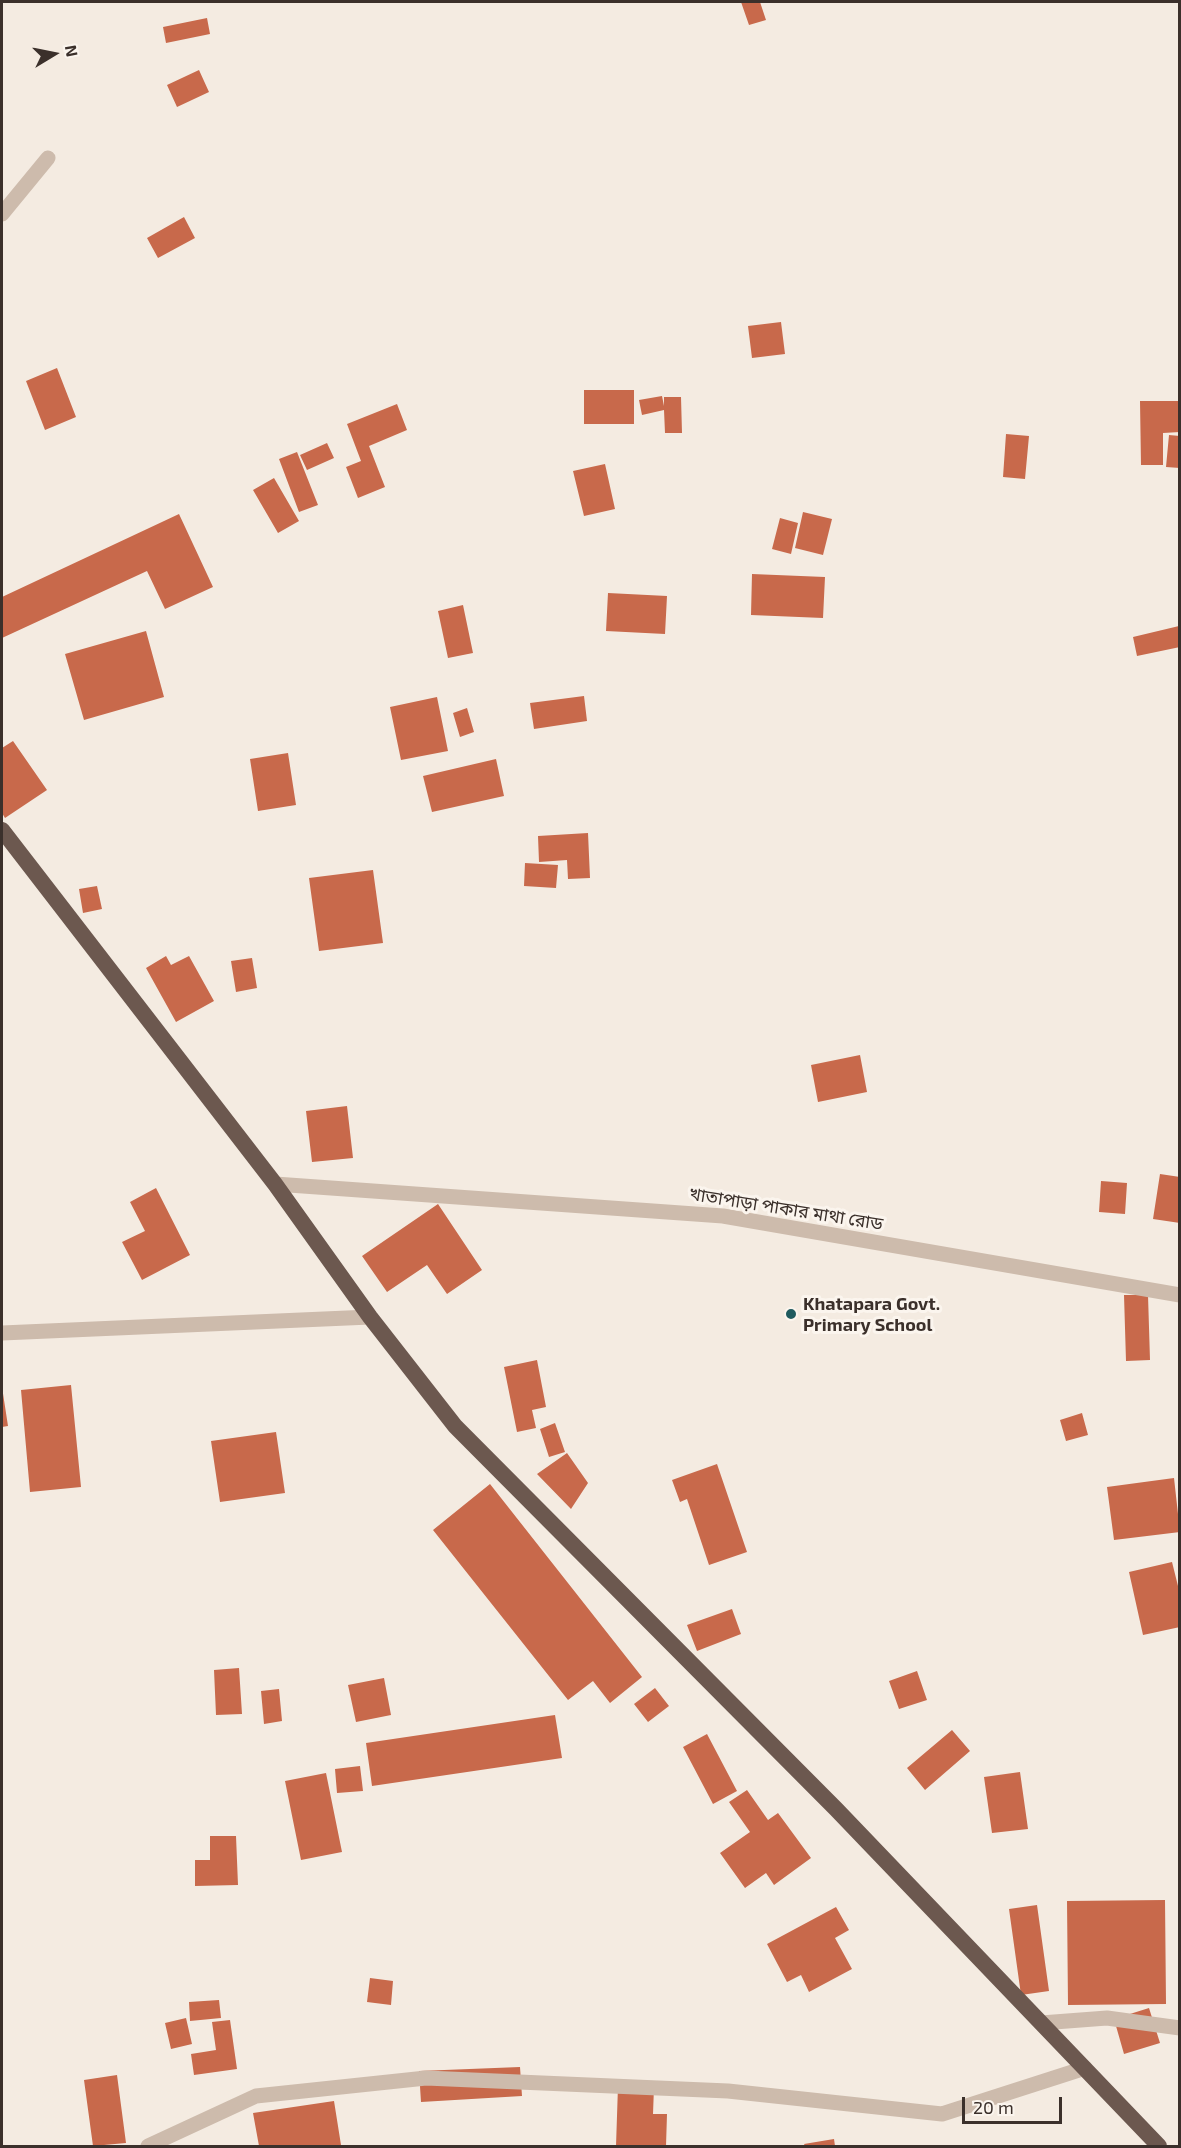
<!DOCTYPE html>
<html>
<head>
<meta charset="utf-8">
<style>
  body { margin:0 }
  #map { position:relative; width:1181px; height:2148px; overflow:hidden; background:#f4ebe1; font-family:"Exo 2",sans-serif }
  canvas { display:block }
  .frame { position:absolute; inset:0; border:3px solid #3b302b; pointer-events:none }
  .north { position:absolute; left:24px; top:24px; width:60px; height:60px; -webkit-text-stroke:4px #fbf5ee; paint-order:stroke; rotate:80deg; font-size:16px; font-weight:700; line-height:24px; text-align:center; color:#3b302b }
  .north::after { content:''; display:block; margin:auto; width:21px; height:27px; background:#3b302b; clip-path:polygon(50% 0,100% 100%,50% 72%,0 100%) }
  .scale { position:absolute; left:962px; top:2097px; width:100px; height:27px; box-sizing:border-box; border:3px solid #3b302b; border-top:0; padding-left:8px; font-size:18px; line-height:21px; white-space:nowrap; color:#3b302b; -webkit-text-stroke:4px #fbf5ee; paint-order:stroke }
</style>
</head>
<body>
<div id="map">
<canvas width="1181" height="2148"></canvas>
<div class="frame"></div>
<div class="north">N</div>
<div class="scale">20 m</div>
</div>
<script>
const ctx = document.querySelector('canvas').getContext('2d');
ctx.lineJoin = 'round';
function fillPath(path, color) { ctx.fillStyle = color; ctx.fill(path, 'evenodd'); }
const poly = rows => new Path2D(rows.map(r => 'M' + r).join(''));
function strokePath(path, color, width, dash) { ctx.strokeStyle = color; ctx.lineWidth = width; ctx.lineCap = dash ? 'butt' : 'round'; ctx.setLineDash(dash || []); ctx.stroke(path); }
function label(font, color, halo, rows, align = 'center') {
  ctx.font = font + ' "Exo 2","Noto Sans Bengali",sans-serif'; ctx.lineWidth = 6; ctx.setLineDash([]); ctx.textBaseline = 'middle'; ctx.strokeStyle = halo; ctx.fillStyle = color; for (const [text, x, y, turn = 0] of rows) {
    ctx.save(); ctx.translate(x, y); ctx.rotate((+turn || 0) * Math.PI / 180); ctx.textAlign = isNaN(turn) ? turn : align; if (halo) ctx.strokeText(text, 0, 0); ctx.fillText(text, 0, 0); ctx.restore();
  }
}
fillPath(poly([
  [741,2,760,2,766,20,749,25],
  [207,18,210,34,166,43,163,27],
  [199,70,209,92,177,107,167,85],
  [184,217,195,238,158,258,147,238],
  [781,322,785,354,752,358,748,326],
  [57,368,76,417,45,430,26,381],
  [584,390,634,390,634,424,584,424],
  [662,396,664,406,664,397,681,397,682,433,665,433,664,410,642,415,639,400],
  [1140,401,1180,401,1180,432,1163,433,1163,465,1141,465],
  [397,404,407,430,369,446,385,487,358,498,346,467,361,461,347,424],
  [1006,434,1029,436,1025,479,1003,477],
  [1169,435,1180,436,1180,468,1166,467],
  [327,443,334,458,307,470,300,455],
  [297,452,318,505,299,512,279,459],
  [605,464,615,509,584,516,573,471],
  [274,478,299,521,278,533,253,490],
  [803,512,832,519,823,555,795,548],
  [179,514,213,587,165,609,147,571,2,638,2,597],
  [780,518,798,523,791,554,772,549],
  [752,574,825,577,823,618,751,615],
  [608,593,667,596,665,634,606,631],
  [463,605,473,653,448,658,438,611],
  [1179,626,1180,647,1137,656,1133,637],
  [146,631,164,697,84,720,65,654],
  [584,696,587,721,534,729,530,703],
  [437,697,448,751,401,760,390,707],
  [467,708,474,732,460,737,453,713],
  [13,741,47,790,5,818,2,813,2,748],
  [288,753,296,805,258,811,250,759],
  [496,759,504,796,432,812,423,776],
  [588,833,590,878,568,879,567,860,539,862,538,836],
  [525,863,558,865,556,888,524,886],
  [373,870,383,943,319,951,309,878],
  [97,886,102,909,83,913,79,889],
  [166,956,171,965,189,956,214,1001,176,1022,146,968],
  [252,958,257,988,236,992,231,961],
  [860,1055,867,1092,818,1102,811,1065],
  [347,1106,353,1158,312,1162,306,1111],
  [1160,1174,1180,1177,1180,1223,1153,1219],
  [1101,1181,1127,1183,1125,1214,1099,1212],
  [156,1188,190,1255,142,1280,122,1242,145,1231,130,1202],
  [438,1204,482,1270,447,1294,427,1265,387,1292,362,1256],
  [1124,1295,1148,1295,1150,1360,1126,1361],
  [537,1360,546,1407,532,1410,536,1428,517,1432,504,1367],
  [71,1385,81,1487,30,1492,21,1390],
  [2,1387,8,1426,2,1427],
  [1082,1413,1088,1435,1066,1441,1060,1420],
  [555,1423,565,1452,549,1457,540,1429],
  [276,1432,285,1493,220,1502,211,1441],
  [567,1453,588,1483,571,1509,537,1474],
  [717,1464,747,1552,709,1565,687,1499,680,1502,672,1480],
  [1174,1478,1180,1532,1114,1540,1107,1487],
  [490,1484,642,1677,610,1703,593,1681,568,1700,433,1530],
  [1172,1562,1180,1594,1180,1627,1143,1635,1129,1572],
  [732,1609,741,1634,697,1651,687,1625],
  [239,1668,242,1714,216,1715,214,1670],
  [917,1671,927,1700,899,1709,889,1681],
  [384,1678,391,1715,356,1722,348,1685],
  [655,1688,669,1706,648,1722,634,1704],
  [279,1689,282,1721,264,1724,261,1691],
  [555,1715,562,1758,372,1786,366,1743],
  [952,1730,970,1751,925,1790,907,1768],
  [707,1734,737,1791,713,1804,683,1747],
  [360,1766,363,1791,337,1793,335,1769],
  [1020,1772,1028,1829,992,1833,984,1777],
  [326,1773,342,1852,301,1860,285,1781],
  [747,1790,768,1820,778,1813,811,1858,774,1885,766,1873,745,1888,720,1853,750,1832,729,1802],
  [210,1836,236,1836,238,1885,195,1886,195,1860,210,1860],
  [1165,1900,1166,2004,1068,2005,1067,1901],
  [1037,1905,1049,1991,1021,1995,1009,1909],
  [836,1907,849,1930,835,1938,852,1969,809,1992,801,1975,787,1982,767,1944],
  [370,1978,393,1981,391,2005,367,2002],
  [219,2000,221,2018,190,2021,189,2002],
  [1149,2008,1160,2043,1124,2054,1114,2019],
  [186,2018,192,2044,171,2049,165,2023],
  [230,2020,237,2069,194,2075,191,2054,216,2050,212,2022],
  [520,2067,522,2096,421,2102,419,2071],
  [117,2075,126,2143,93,2146,84,2080],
  [618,2086,654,2087,653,2114,667,2114,666,2146,616,2146],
  [334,2101,341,2145,330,2146,259,2146,253,2113],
  [834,2139,835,2146,805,2146,804,2144]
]), '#c8694b');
strokePath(poly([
  [2,1333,370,1317],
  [148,2146,256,2096,426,2078,728,2091,942,2114,1085,2068]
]), '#cdbbac', 15);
strokePath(poly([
  [2,214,48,158],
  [275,1184,723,1216,1180,1295],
  [1041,2023,1107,2018,1180,2028]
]), '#cdbbac', 15);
strokePath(poly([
  [2,830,275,1184,370,1317,455,1426,836,1809,1159,2146]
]), '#6c584f', 16);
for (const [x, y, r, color] of [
  [791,1314,6,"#1f5a5e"]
]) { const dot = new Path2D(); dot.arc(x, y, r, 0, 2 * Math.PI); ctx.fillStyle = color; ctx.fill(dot); strokePath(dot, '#fbf5ee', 2); }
label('18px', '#3b302b', '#fbf5ee', [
  ["খাতাপাড়া পাকার মাথা রোড",786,1209,9]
]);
label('bold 18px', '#3b302b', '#fbf5ee', [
  ["Khatapara Govt.",803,1304],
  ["Primary School",803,1325]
], 'left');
</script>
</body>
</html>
